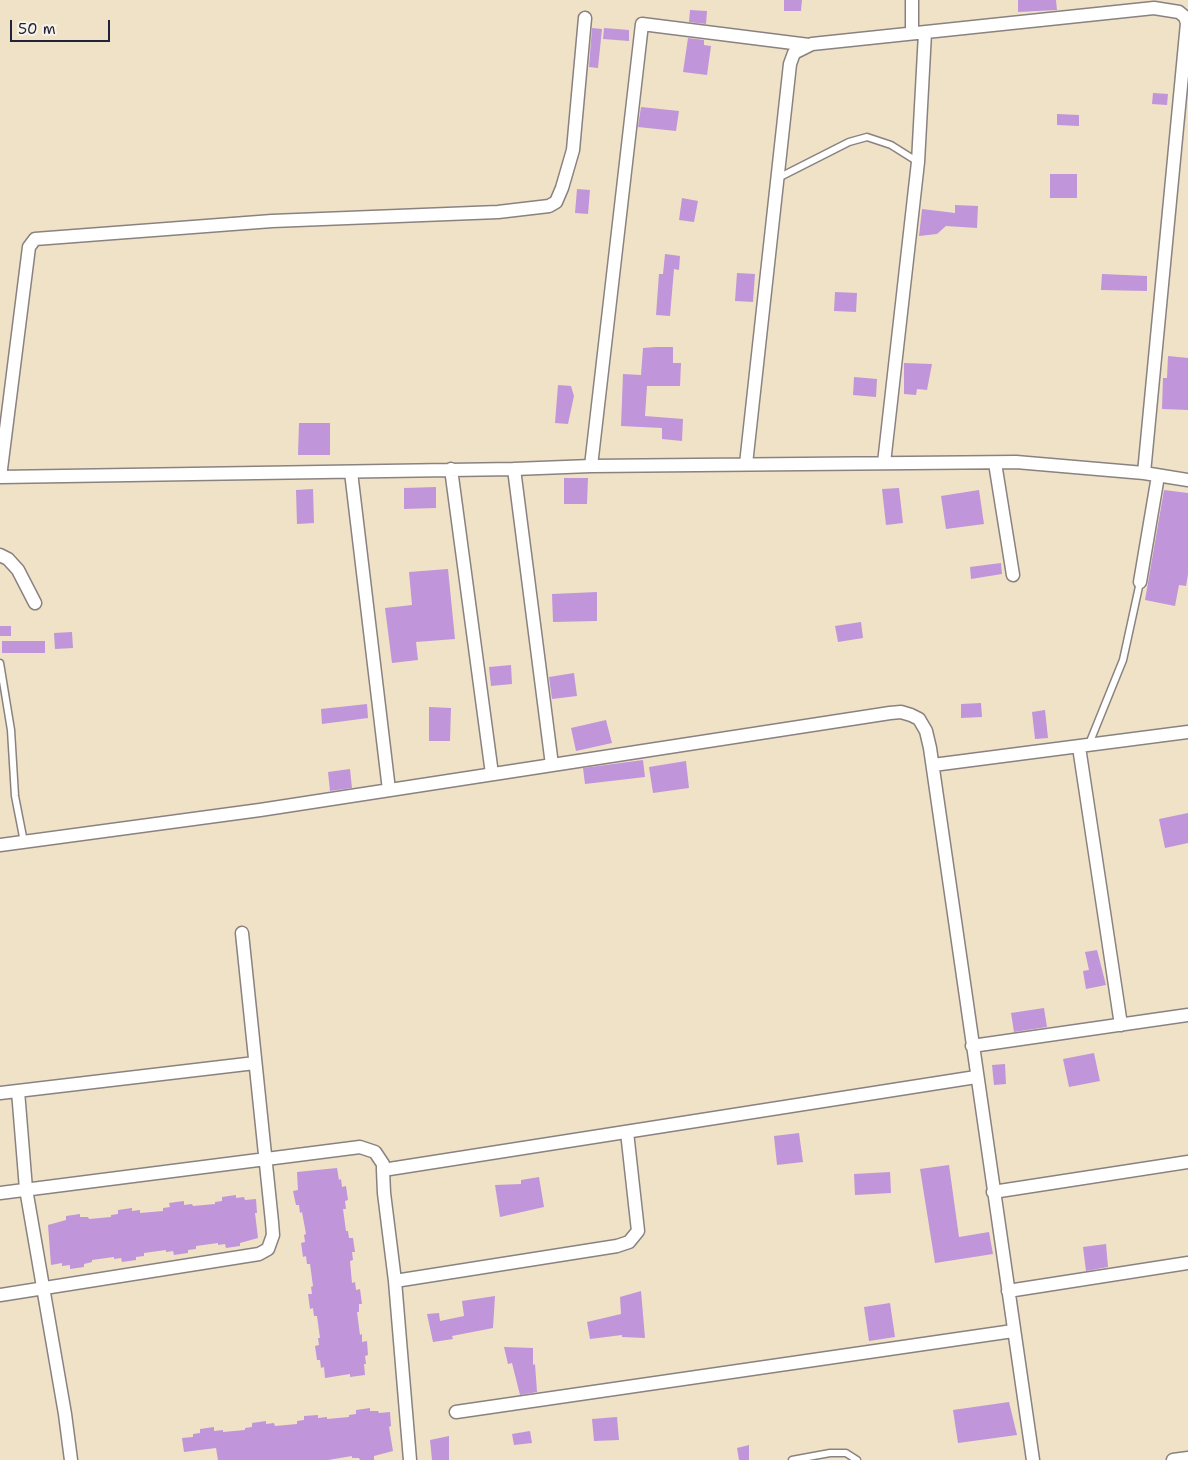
<!DOCTYPE html>
<html>
<head>
<meta charset="utf-8">
<style>
  body { margin:0 }
  #map { position:relative; width:1188px; height:1460px; overflow:hidden; background:#f0e2c6; font-family:"Shantell Sans",sans-serif }
  canvas { display:block }
  .scale { position:absolute; left:10px; top:20px; width:100px; height:22px; box-sizing:border-box; border:2px solid #22223b; border-top:0; padding-left:6px; font-size:15px; line-height:18px; white-space:nowrap; color:#22223b; -webkit-text-stroke:4px #f7f3e8; paint-order:stroke }
</style>
</head>
<body>
<div id="map">
<canvas width="1188" height="1460"></canvas>
<div class="scale">50 m</div>
</div>
<script>
const ctx = document.querySelector('canvas').getContext('2d');
ctx.lineJoin = 'round';
function fillPath(path, color) { ctx.fillStyle = color; ctx.fill(path, 'evenodd'); }
const poly = rows => new Path2D(rows.map(r => 'M' + r).join(''));
function strokePath(path, color, width, dash) { ctx.strokeStyle = color; ctx.lineWidth = width; ctx.lineCap = dash ? 'butt' : 'round'; ctx.setLineDash(dash || []); ctx.stroke(path); }
fillPath(poly([
  [784,0,802,0,801,11,784,11],
  [1018,0,1056,0,1057,10,1018,12],
  [690,10,707,11,706,24,689,22],
  [592,28,602,29,598,68,589,67],
  [604,28,629,30,629,41,603,39],
  [688,38,704,40,704,45,711,46,707,75,683,72],
  [1153,93,1168,94,1167,105,1152,104],
  [641,107,679,111,676,131,638,127],
  [1057,114,1079,115,1079,126,1057,125],
  [1050,174,1077,174,1077,198,1050,198],
  [577,189,590,190,588,214,575,213],
  [682,198,698,201,694,222,679,220],
  [955,205,978,206,977,228,946,226,937,234,919,236,922,209,955,213],
  [665,254,680,256,679,270,674,269,670,316,656,315,659,274,663,274],
  [737,273,755,274,753,302,735,301],
  [1102,274,1147,276,1147,291,1101,290],
  [835,292,857,293,856,312,834,311],
  [656,347,673,347,673,363,681,363,680,386,647,386,645,416,683,419,682,441,662,439,662,428,621,426,623,374,641,375,643,348],
  [1168,356,1188,358,1188,410,1162,409,1163,378,1167,378],
  [904,363,932,364,927,390,917,389,916,395,904,394],
  [854,377,877,379,876,397,853,395],
  [558,385,571,386,574,396,568,424,555,423],
  [299,423,330,423,330,455,298,455],
  [564,478,588,478,587,504,564,504],
  [436,487,436,508,404,509,404,488],
  [899,488,903,523,886,525,882,489],
  [313,489,314,523,297,524,296,490],
  [979,490,984,524,946,529,941,496],
  [1164,490,1188,493,1188,574,1186,586,1179,585,1175,606,1145,600],
  [1001,563,1002,574,971,579,970,567],
  [448,569,455,639,416,642,418,660,392,663,385,608,412,605,409,572],
  [597,592,597,621,553,622,552,594],
  [861,622,863,638,838,642,835,626],
  [0,626,11,626,11,636,0,636],
  [72,632,73,648,55,649,54,633],
  [2,641,45,641,45,653,2,653],
  [511,665,512,684,491,686,489,667],
  [574,673,577,696,552,699,549,677],
  [981,703,982,717,961,718,961,704],
  [367,704,368,718,322,724,321,709],
  [429,707,451,708,450,741,429,741],
  [1045,710,1048,738,1035,739,1032,712],
  [606,720,612,743,576,751,571,728],
  [643,760,645,777,585,784,583,768],
  [686,761,689,788,653,793,649,767],
  [350,769,352,788,330,791,328,772],
  [1188,813,1188,843,1165,848,1159,819],
  [1097,950,1106,985,1086,989,1083,971,1089,970,1085,952],
  [1044,1008,1047,1027,1014,1032,1011,1013],
  [1094,1053,1100,1081,1069,1087,1063,1059],
  [1005,1064,1006,1084,994,1085,992,1065],
  [799,1133,803,1162,777,1165,774,1136],
  [949,1165,959,1237,989,1232,993,1254,935,1263,920,1169],
  [337,1168,339,1180,341,1179,342,1187,346,1186,348,1200,345,1201,346,1209,343,1209,346,1231,348,1231,349,1238,353,1238,355,1252,352,1252,353,1260,350,1261,352,1283,355,1282,356,1290,360,1289,362,1304,359,1304,359,1312,357,1312,360,1335,362,1334,362,1342,367,1341,368,1355,365,1356,366,1364,364,1364,365,1375,350,1377,350,1374,325,1378,324,1367,321,1368,320,1360,317,1360,315,1346,319,1345,318,1338,320,1338,317,1316,314,1316,313,1308,310,1309,308,1294,312,1294,311,1287,313,1286,310,1264,307,1264,306,1256,303,1257,301,1243,305,1242,304,1235,306,1234,302,1212,300,1213,299,1205,296,1205,293,1191,298,1190,297,1172],
  [890,1172,891,1193,855,1195,854,1174],
  [539,1177,544,1207,500,1217,495,1185,521,1184,521,1180],
  [236,1195,236,1198,244,1197,245,1200,256,1199,257,1213,255,1213,258,1238,240,1243,240,1246,226,1248,225,1244,218,1245,218,1243,196,1246,196,1249,188,1250,188,1253,174,1255,173,1251,166,1252,166,1250,144,1253,144,1256,136,1257,136,1260,122,1262,121,1258,114,1259,114,1257,92,1260,92,1262,84,1264,84,1267,70,1269,70,1265,62,1266,62,1263,51,1265,48,1225,66,1220,66,1216,80,1214,80,1217,88,1217,89,1219,111,1217,111,1215,118,1214,118,1210,132,1208,132,1211,140,1210,140,1213,163,1211,163,1208,170,1207,169,1203,184,1201,184,1205,192,1204,193,1206,215,1204,215,1202,222,1201,222,1197],
  [1106,1244,1108,1267,1086,1271,1083,1247],
  [641,1291,645,1338,622,1337,622,1335,590,1339,587,1322,621,1314,620,1297],
  [495,1296,493,1328,452,1336,453,1339,433,1342,427,1314,439,1313,440,1321,464,1316,462,1301],
  [890,1303,895,1337,869,1341,864,1307],
  [504,1347,533,1348,533,1365,535,1364,537,1392,520,1395,512,1363,508,1364],
  [1009,1402,1017,1435,958,1443,953,1410],
  [370,1408,370,1411,378,1411,379,1413,390,1412,391,1426,389,1427,393,1451,374,1456,374,1460,360,1460,359,1458,352,1458,352,1456,328,1460,218,1460,216,1448,184,1452,182,1438,193,1437,193,1434,200,1433,200,1429,214,1427,214,1431,223,1430,223,1432,245,1430,245,1428,252,1427,252,1423,266,1421,266,1424,274,1423,275,1426,297,1424,297,1421,304,1420,304,1416,318,1415,318,1418,327,1417,327,1419,349,1417,349,1415,356,1414,356,1410],
  [617,1417,619,1440,594,1441,592,1419],
  [530,1431,532,1443,514,1445,512,1434],
  [449,1436,449,1460,432,1460,430,1440],
  [749,1445,749,1460,739,1460,737,1448]
]), '#c095da');
const lane = poly([
  [778,178,849,142,867,137,891,145,918,162],
  [0,663,11,730,15,796,24,842],
  [1089,744,1123,660,1140,582],
  [792,1460,830,1453,846,1453,857,1460]
]);
const street = poly([
  [912,32,912,0],
  [884,463,918,162,925,33],
  [995,463,1013,575],
  [746,464,790,64,794,53,812,44,1154,8,1179,12,1185,17,1187,23,1144,473],
  [591,466,642,24,809,45],
  [451,469,492,774],
  [514,469,552,765],
  [351,472,389,790],
  [0,477,514,469,591,466,1016,462,1144,473,1188,480],
  [0,477,29,247,35,239,272,221,498,212,549,206,556,202,562,188,573,150,585,18],
  [0,555,8,559,18,570,35,603],
  [1140,582,1158,476],
  [1079,747,1121,1025],
  [933,765,1188,732],
  [0,845,260,810,890,713,901,712,911,715,919,719,926,731,930,748,1033,1460],
  [972,1046,1188,1015],
  [18,1091,26,1189,65,1414,71,1460],
  [0,1093,255,1063],
  [993,1192,1188,1162],
  [0,1193,360,1147,375,1152,383,1164,383,1170],
  [395,1281,617,1246,629,1242,638,1231,627,1132],
  [1008,1291,1188,1263],
  [0,1295,259,1254,268,1249,273,1235,272,1222,242,933],
  [456,1412,1013,1331],
  [410,1460,395,1281,384,1193,383,1170,976,1077],
  [1173,1460,1188,1458]
]);
strokePath(lane, '#898280', 9);
strokePath(street, '#898280', 15);
strokePath(lane, '#fff', 6);
strokePath(street, '#fff', 12);
</script>
</body>
</html>
